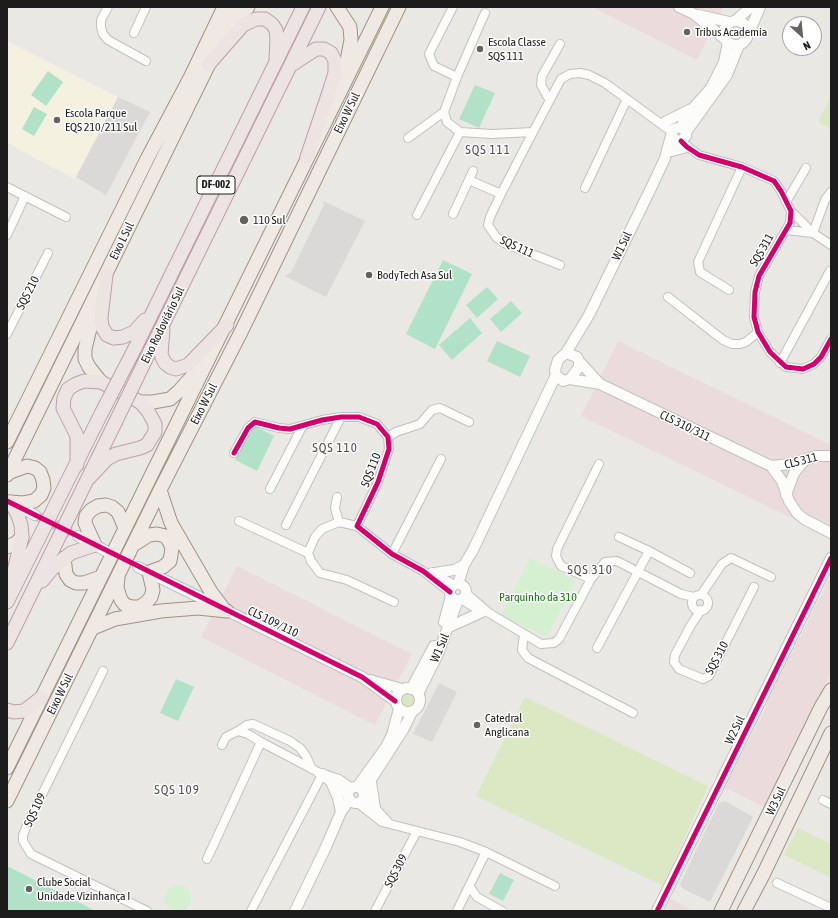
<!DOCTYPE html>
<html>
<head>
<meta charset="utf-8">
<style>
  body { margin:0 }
  #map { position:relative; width:838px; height:918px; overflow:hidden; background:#eae8e5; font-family:"Asap Condensed",sans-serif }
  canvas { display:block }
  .frame { position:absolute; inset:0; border:8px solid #1c1c1c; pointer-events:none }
  .north { position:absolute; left:782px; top:16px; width:40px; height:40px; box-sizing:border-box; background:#fff; border:1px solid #a4a4a4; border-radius:50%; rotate:153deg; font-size:11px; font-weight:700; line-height:16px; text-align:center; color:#1c1c1c }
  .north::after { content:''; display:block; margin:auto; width:14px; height:18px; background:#646362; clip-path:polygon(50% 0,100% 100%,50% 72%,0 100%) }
</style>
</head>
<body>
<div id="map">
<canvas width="838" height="918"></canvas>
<div class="frame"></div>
<div class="north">N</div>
</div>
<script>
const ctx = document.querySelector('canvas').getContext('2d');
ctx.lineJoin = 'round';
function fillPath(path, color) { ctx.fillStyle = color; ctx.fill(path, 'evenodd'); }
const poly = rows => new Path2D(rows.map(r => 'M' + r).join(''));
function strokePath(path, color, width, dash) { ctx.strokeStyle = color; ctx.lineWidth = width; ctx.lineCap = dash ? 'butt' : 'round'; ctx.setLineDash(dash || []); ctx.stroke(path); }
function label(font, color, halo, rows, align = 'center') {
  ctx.font = font + ' "Asap Condensed",sans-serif'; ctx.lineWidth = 3; ctx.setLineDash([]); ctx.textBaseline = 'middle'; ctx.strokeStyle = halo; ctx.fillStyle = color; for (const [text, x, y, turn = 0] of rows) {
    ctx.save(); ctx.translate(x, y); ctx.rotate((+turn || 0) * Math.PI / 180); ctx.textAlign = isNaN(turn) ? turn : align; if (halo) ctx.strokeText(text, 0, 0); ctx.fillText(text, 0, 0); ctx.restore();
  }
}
fillPath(poly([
  [592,7,724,7,697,60],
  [618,341,831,445,831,537,581,416],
  [237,566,412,654,375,725,201,637],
  [831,576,831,673,765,807,762,806,724,787,763,714,768,705,766,704],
  [671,899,694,911,665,911]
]), '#ecdbdc');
fillPath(poly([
  [7,41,118,97,75,179,7,143]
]), '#f5f1e0');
fillPath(poly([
  [831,97,831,129,818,122],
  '398 700a10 10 0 1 1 20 0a10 10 0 1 1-20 0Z',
  [525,697,708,786,663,886,476,796],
  [798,828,831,844,831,878,784,855]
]), '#dce7c4');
fillPath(poly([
  [530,558,576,580,547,637,501,615],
  '165 898a13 13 0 1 1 26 0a13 13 0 1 1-26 0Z'
]), '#d5f0d0');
fillPath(poly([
  [48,71,63,82,46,106,31,95],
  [475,85,495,93,479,128,459,119],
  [34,107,47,114,34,136,22,129],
  [443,260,472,274,435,349,406,334],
  [487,287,498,299,477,318,466,305],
  [511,301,522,313,501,332,490,319],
  [470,318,482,333,452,360,439,345],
  [497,341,530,356,520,377,487,361],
  [253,425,274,436,257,471,235,460],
  [176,679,194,687,178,721,160,713],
  [7,866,96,911,7,911],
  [500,873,514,880,503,901,489,894]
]), '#b1e1c6');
fillPath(poly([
  [118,97,150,112,106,195,76,177],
  [323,201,365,221,326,297,285,276,291,272,324,205],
  [439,683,457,692,432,742,413,734],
  [725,801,753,817,710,902,683,889,680,884,719,803]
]), '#dad9d8');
strokePath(poly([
  [35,515,78,536]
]), '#cbc9c7', 10, [10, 5]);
const minor = poly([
  [108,7,101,20,101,27,103,34,108,40,146,61],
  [453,7,429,54,434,66,457,77,485,13],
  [134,33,146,7],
  [549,99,541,85,542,76,560,44],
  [444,112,447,122,460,132,492,134,533,132,561,79,570,74,580,73,589,75,605,83,672,132],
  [533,132,501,194,490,217,488,225,496,237,504,243,560,265],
  [408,138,444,112,457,77],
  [684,144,699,155,742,167,774,181,781,191,791,211,790,223,759,276,755,292,754,317,758,332,770,352,786,367,803,369,814,364,821,357,831,339],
  [469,180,501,194],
  [7,187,66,217],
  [585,188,627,99],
  [786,202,806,168],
  [791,211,813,233,831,245],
  [453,214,473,171],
  [417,215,460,132],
  [786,230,813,233],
  [813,233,825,200,831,192],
  [7,235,25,196],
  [729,290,700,272,698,262,742,167],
  [668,297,723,340,732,344,740,344,746,342,758,332],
  [7,334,48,253],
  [780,363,830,271],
  [388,437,396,432,420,424,432,410,440,408,469,422],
  [234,453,248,428,255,422,279,428,290,429,322,420,341,417,359,417,377,424,388,437,389,449,378,482,357,526,392,554,423,571,450,592],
  [270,489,302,427],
  [337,497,335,508,339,522],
  [239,521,308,553],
  [286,525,341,417],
  [357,526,339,522,322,529,315,537,308,553,311,561,320,573,347,580,394,602],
  [619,537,649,551],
  [392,554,441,459],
  [432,572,454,585],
  [591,579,605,562,617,561,681,594,694,597],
  [466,593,489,613,541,644,554,643,559,639,591,579,561,566,556,556,557,549,599,464],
  [701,595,722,564,731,558,771,577],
  '692 603a8 8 0 1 1 16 0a8 8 0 1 1-16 0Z',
  [461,599,480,611],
  [701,610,691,625,675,655,674,662,679,669,703,679,709,676,754,587],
  [524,634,522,650,528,658,633,713],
  [597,648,649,551,690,573],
  [103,671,29,821,23,835,23,841,31,854,147,911],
  [238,731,247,725,253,724,290,741,300,748,306,756,312,769],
  [222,745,226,737,238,731,248,734,261,742],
  [318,773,348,795],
  [364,796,388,822],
  [823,800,831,804],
  [358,803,382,822,460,842,486,852,555,886],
  [207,859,261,742,318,772,339,779,352,788],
  [777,883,831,908],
  [470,887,477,897,502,911],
  [251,911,323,773],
  [375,911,417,831],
  [457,911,486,852]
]);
const tertiary = poly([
  [679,7,694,14,725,39],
  [698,15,729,22],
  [736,20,751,7],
  '724 33a12 12 0 1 1 24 0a12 12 0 1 1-24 0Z',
  [748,35,760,7],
  [665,122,691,109],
  [681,127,693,108,711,88,724,62,728,42],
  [686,132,727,75,739,45],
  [672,151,687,147],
  [566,353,589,315,653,184,665,158,672,132,674,129,681,127,686,132,686,136,681,141,677,141,672,136],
  [566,353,577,357,579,361,579,367,570,379,563,381,556,375,555,370,558,360,566,353],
  [579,361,600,384],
  [570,379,600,384,771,466,782,481,789,501,797,513,804,519,831,533],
  [771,466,792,464,816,456,831,456],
  [786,495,794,473,805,460],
  [12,503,35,515],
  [78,536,106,551],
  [138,567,362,677,395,701],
  [435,573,454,570,464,565],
  [458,584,464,565,473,550,556,375],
  '450 592a8 8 0 1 1 16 0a8 8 0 1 1-16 0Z',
  [444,622,451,596],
  [449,627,482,612],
  [370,680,402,689],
  '396 700a12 12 0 1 1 24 0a12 12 0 1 1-24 0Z',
  [411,689,434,646],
  [418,694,438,654,458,600],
  [371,782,375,808],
  [332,784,338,798,341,812],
  [357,787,386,747,392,735,399,709],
  '348 795a8 8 0 1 1 16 0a8 8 0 1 1-16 0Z',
  [363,792,403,730,412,712],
  [295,911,325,849,341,812,350,799],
  [657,911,831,558]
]);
const primary = poly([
  [337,7,350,27,351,40,345,71],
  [234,24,248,7],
  [95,308,85,349,85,359,89,367,101,382],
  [140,402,153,402,170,399,178,392,199,369],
  [7,442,147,159,191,76,224,7],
  [8,473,27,466,35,468,40,472,43,480,44,488,41,495,34,501,23,503,10,502],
  [7,475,237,7],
  [160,490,171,523,211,592,223,608],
  [95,545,85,523,86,516,91,510,98,506,106,505,112,507,118,512,125,528],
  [7,547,16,543,22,537],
  [64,558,66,574,70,580,76,583,84,583,101,577],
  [118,578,117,588,121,600,125,605,132,607,139,607,146,603,151,597,153,590,149,572,163,567,170,561,172,548,169,541,165,536,157,534,149,535,135,544],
  [93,628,115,619,161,611,198,608,227,611],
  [7,768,382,7],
  [7,801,160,490,241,332,399,7],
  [721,911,821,707,831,690],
  [744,911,763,875,831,733]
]);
const trunk = poly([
  [293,64,316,49,324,49,331,53,335,61,335,73,330,89,307,157],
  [208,65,243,25,256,19,265,19,272,24,276,30,277,39,276,58],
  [106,275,101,318,102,327,107,335,114,338,123,337,134,332,145,320],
  [163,329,161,355,165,363,170,367,176,369,188,365,227,325],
  [135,348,303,7],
  [149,353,319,7],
  [77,465,77,436,63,408,64,398,68,389,76,384,84,381,101,382,140,402,148,411,155,424,155,432,147,445,140,448,116,454,107,459,88,479],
  [10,502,17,513,21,525,22,537,11,584],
  [42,581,52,569,71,553,95,545],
  [7,602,101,414],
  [7,643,115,423],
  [7,710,14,712,24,711,41,698]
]);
strokePath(minor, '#c1c0bf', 10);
strokePath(tertiary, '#c1c0bf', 12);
strokePath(primary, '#a09283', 15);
strokePath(trunk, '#be9dab', 15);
strokePath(minor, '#fcfcfb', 8);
strokePath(tertiary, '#fcfcfb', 10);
strokePath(primary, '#efe9e3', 13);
strokePath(trunk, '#ece4e2', 13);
const trunkBridge = poly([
  [101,414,135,348],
  [115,423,149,353]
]);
strokePath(trunkBridge, '#be9dab', 15, []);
strokePath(trunkBridge, '#ece4e2', 13);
strokePath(poly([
  [681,141,687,147,699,155,742,167,774,181,781,191,791,211,790,223,759,276,755,292,754,317,758,332,770,352,786,367,803,369,814,364,821,357,831,339],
  [234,453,248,428,255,422,279,428,290,429,322,420,341,417,359,417,377,424,388,437,389,449,378,482,357,526,392,554,423,571,450,592],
  [7,501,362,677,395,701],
  [657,911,831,558]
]), '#d6006c', 5);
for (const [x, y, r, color] of [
  [687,32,4,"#646362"],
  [480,49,4,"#646362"],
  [57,120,4,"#646362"],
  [244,220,5,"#646362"],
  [369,275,4,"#646362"],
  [477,725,4,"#646362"],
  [29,889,4,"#646362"]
]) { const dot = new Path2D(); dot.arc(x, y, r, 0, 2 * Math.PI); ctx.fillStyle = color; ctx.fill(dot); strokePath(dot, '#fff', 1.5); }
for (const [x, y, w] of [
  [216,185,38]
]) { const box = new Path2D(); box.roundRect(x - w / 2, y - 9, w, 18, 3); ctx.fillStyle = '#fff'; ctx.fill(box); strokePath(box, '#1c1c1c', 1); }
label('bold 11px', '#1c1c1c', null, [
  ["DF-002",216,185]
]);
label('12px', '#1c1c1c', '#fff', [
  ["Tribus Academia",695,32],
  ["Escola Classe",488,42],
  ["SQS 111",488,56],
  ["Escola Parque",65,113],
  ["EQS 210/211 Sul",65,127],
  ["110 Sul",253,220],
  ["BodyTech Asa Sul",377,275],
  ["Catedral",485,718],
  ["Anglicana",485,732],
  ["Clube Social",37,882],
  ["Unidade Vizinhança I",37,896]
], 'left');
label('12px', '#1c1c1c', '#fff', [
  ["Eixo W Sul",347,113,-64],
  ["Eixo L Sul",122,241,-64],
  ["W1 Sul",622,246,-64],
  ["SQS 111",517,247,25],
  ["SQS 311",762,250,-60],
  ["SQS 210",28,293,-63],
  ["Eixo Rodoviário Sul",163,325,-64],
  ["Eixo W Sul",204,404,-63],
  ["CLS 310/311",685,426,26],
  ["CLS 311",801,461,-14],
  ["SQS 110",371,470,-69],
  ["CLS 109/110",273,622,26],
  ["W1 Sul",440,648,-67],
  ["SQS 310",717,658,-62],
  ["Eixo W Sul",60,694,-64],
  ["W2 Sul",735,730,-64],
  ["W3 Sul",776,801,-64],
  ["SQS 109",35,810,-65],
  ["SQS 309",396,871,-63]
]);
label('12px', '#15760f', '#fff', [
  ["Parquinho da 310",538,597]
]);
ctx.letterSpacing = '1px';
label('13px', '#4f4f4f', '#fff', [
  ["SQS 111",488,150],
  ["SQS 110",335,448],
  ["SQS 310",590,570],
  ["SQS 109",177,790]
]);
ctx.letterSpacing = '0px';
</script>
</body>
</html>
